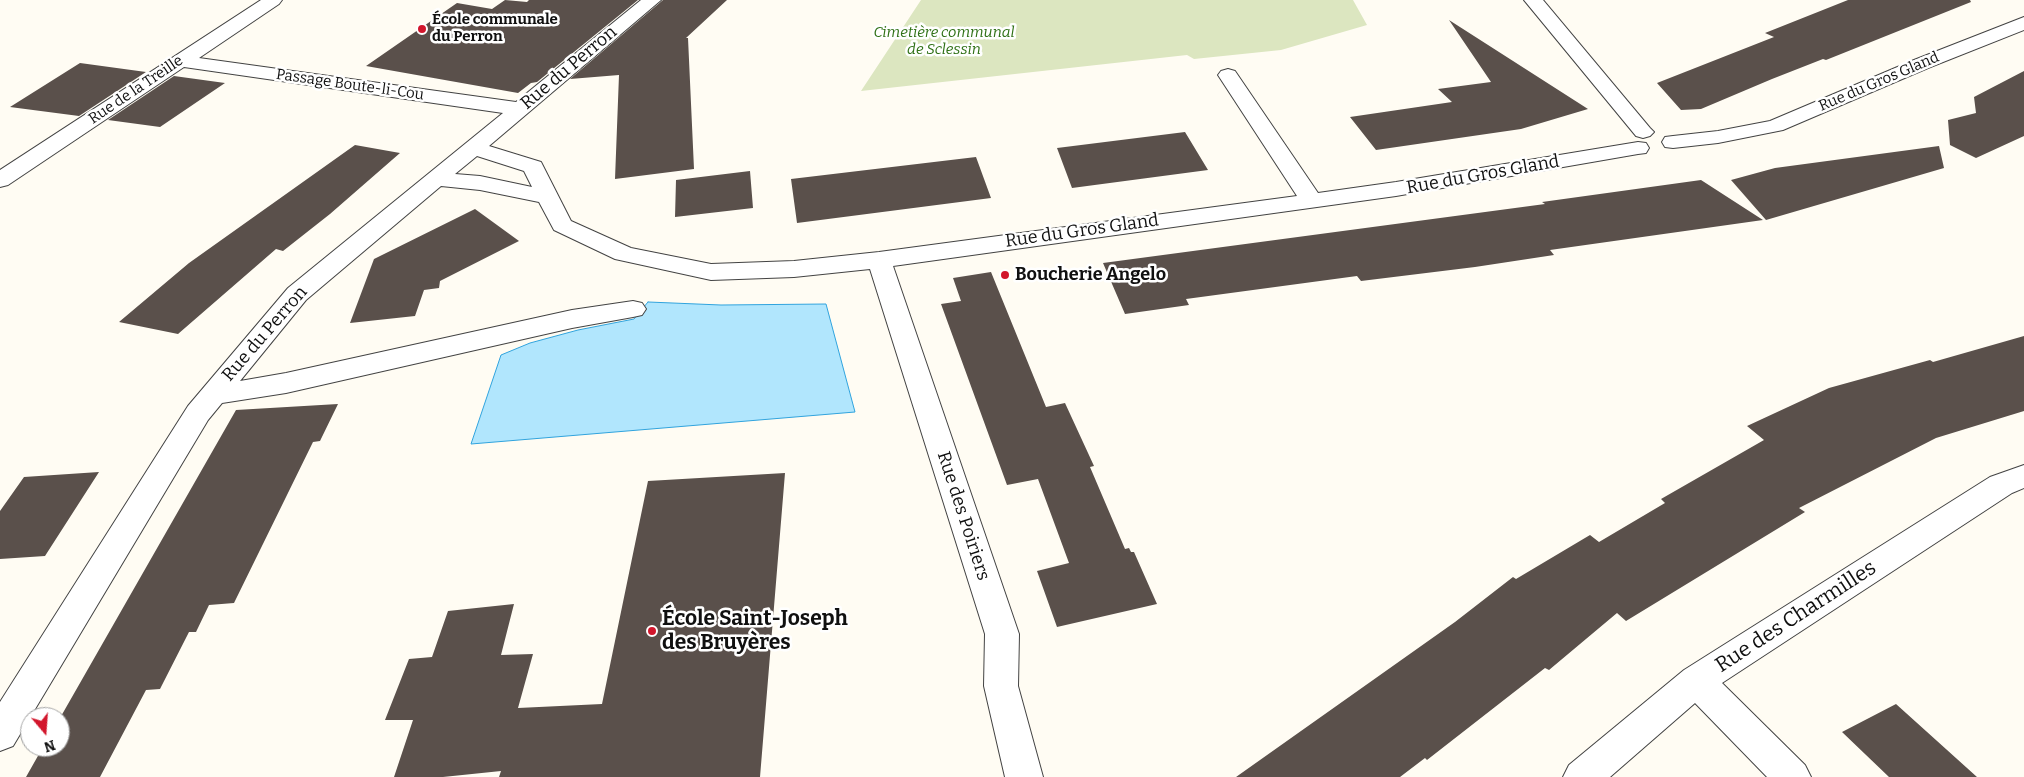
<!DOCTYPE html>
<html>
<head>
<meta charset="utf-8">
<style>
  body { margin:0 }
  #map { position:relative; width:2024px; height:777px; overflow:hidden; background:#fffcf3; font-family:Bitter,serif }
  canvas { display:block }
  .north { position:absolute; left:20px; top:707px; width:50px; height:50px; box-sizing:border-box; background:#fff; border:1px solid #9f9f9f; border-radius:50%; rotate:162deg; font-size:14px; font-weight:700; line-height:20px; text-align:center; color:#101010 }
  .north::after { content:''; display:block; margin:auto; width:18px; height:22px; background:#d2162c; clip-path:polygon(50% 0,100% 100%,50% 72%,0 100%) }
</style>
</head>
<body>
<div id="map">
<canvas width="2024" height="777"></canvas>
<div class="north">N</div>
</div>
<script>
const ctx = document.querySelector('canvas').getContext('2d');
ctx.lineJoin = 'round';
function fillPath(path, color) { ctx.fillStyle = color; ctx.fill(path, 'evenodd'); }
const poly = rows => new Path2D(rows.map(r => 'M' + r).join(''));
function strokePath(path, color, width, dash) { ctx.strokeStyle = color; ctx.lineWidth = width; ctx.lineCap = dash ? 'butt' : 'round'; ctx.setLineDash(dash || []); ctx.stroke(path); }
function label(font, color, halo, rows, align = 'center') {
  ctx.font = font + ' Bitter,serif'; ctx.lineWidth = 5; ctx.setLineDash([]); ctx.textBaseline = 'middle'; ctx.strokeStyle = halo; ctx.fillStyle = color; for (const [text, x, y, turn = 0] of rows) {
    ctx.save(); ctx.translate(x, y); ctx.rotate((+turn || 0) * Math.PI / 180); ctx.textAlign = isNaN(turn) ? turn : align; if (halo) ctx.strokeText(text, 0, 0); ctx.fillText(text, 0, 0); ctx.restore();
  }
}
fillPath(poly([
  [921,0,1353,0,1367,25,1281,50,1194,59,1187,55,861,91]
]), '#dce6c0');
const water = poly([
  [648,302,721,305,826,304,855,412,471,444,501,355,530,343,578,330,634,319,648,302]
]);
fillPath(water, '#b1e6fd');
strokePath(water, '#30a3dd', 1);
fillPath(poly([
  [505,0,527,2,529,0,638,0,537,82,531,83,518,93,366,66,457,3,492,9],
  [663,0,727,0,686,38,688,38,694,169,615,179,619,75,570,79],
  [1848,0,1970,0,1971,2,1826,60,1823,59,1772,79,1701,109,1681,110,1657,83,1774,37,1765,33],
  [1449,20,1588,109,1521,129,1376,150,1350,117,1452,102,1438,89,1491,82],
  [80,63,146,72,79,116,10,107],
  [2024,71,2024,136,1976,158,1950,145,1948,120,1976,113,1974,97],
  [174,76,225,83,160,127,108,120],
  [1185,132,1208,170,1072,188,1057,148],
  [355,145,400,153,330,214,283,251,276,249,178,334,119,322,189,263],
  [1939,146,1944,168,1766,220,1731,180,1775,168],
  [976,157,991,198,797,223,791,179],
  [750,171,753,208,675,217,676,180],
  [1701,180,1763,220,1550,250,1554,255,1475,267,1361,281,1357,276,1186,299,1189,305,1125,314,1103,263,1545,204,1542,202],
  [475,209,519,241,440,281,439,288,424,290,415,316,350,323,374,259],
  [991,272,1046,407,1065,403,1094,466,1090,467,1125,549,1129,548,1131,552,1134,552,1157,604,1057,627,1037,571,1069,563,1038,479,1007,485,941,304,961,301,953,278],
  [2024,336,2024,411,1936,438,1799,508,1805,512,1626,621,1617,613,1549,670,1545,668,1427,760,1425,758,1400,777,1236,777,1455,622,1513,577,1516,579,1590,535,1599,542,1665,503,1661,499,1764,440,1747,426,1829,388,1930,360,1933,362],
  [338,404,320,441,313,442,234,603,209,605,196,632,189,632,160,689,146,690,100,777,26,777,43,747,60,747,60,718,236,410],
  [99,472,45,556,0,559,0,511,24,477],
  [785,473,760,777,499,777,501,771,443,777,394,777,413,720,385,720,409,659,432,657,448,611,514,604,501,655,533,654,518,708,602,704,648,481],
  [1896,704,1977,777,1889,777,1842,732]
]), '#5a504b');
const minor = poly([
  [261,0,282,0,279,4,199,58,516,102,641,0,661,0,489,146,541,162,571,221,631,248,711,264,794,261,879,252,1297,196,1218,75,1221,71,1228,69,1235,71,1318,193,1396,182,1638,142,1646,143,1649,148,1646,153,1638,154,1396,196,893,266,1019,634,1018,686,1043,777,1005,777,984,686,985,634,870,269,794,277,711,280,615,259,554,230,539,202,480,190,441,186,306,300,240,381,286,373,572,310,633,301,642,303,646,309,642,315,633,317,572,328,286,393,222,403,208,420,13,746,0,751,0,702,188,406,288,288,503,113,184,67,8,185,0,187,0,170,261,0],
  [477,156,524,171,532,187,480,176,455,174,477,156],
  [1524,0,1543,0,1650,128,1654,132,1650,136,1643,138,1636,136,1524,0],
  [2024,17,2024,30,1928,68,1783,130,1718,143,1673,148,1665,147,1662,142,1665,137,1673,136,1718,131,1770,121,1914,60,2024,17],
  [2024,465,2024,488,2012,493,1722,683,1805,765,1811,777,1767,777,1695,703,1610,777,1563,777,1569,765,1684,670,1990,477,2024,465]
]);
strokePath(minor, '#434343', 2);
fillPath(minor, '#fff');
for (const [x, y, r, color] of [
  [422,29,5,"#d2162c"],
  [1005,275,5,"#d2162c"],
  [652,631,5,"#d2162c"]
]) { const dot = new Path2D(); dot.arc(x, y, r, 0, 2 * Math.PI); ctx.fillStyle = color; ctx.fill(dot); strokePath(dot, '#fff', 2); }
label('bold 15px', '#101010', '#fff', [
  ["École communale",432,20],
  ["du Perron",432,37]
], 'left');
label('italic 15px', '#307117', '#fff', [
  ["Cimetière communal",944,33],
  ["de Sclessin",944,50]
]);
label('15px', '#101010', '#fff', [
  ["Rue du Gros Gland",1879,82,-23],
  ["Passage Boute-li-Cou",350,85,8],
  ["Rue de la Treille",136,90,-34]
]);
label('18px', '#101010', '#fff', [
  ["Rue du Perron",569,68,-40],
  ["Rue du Gros Gland",1483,175,-10],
  ["Rue du Gros Gland",1082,231,-8],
  ["Rue du Perron",265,334,-49],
  ["Rue des Poiriers",963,516,72]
]);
label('bold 18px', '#101010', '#fff', [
  ["Boucherie Angelo",1015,275]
], 'left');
label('21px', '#101010', '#fff', [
  ["Rue des Charmilles",1796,617,-33]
]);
label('bold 21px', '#101010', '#fff', [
  ["École Saint-Joseph",662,619],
  ["des Bruyères",662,643]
], 'left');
</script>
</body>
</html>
